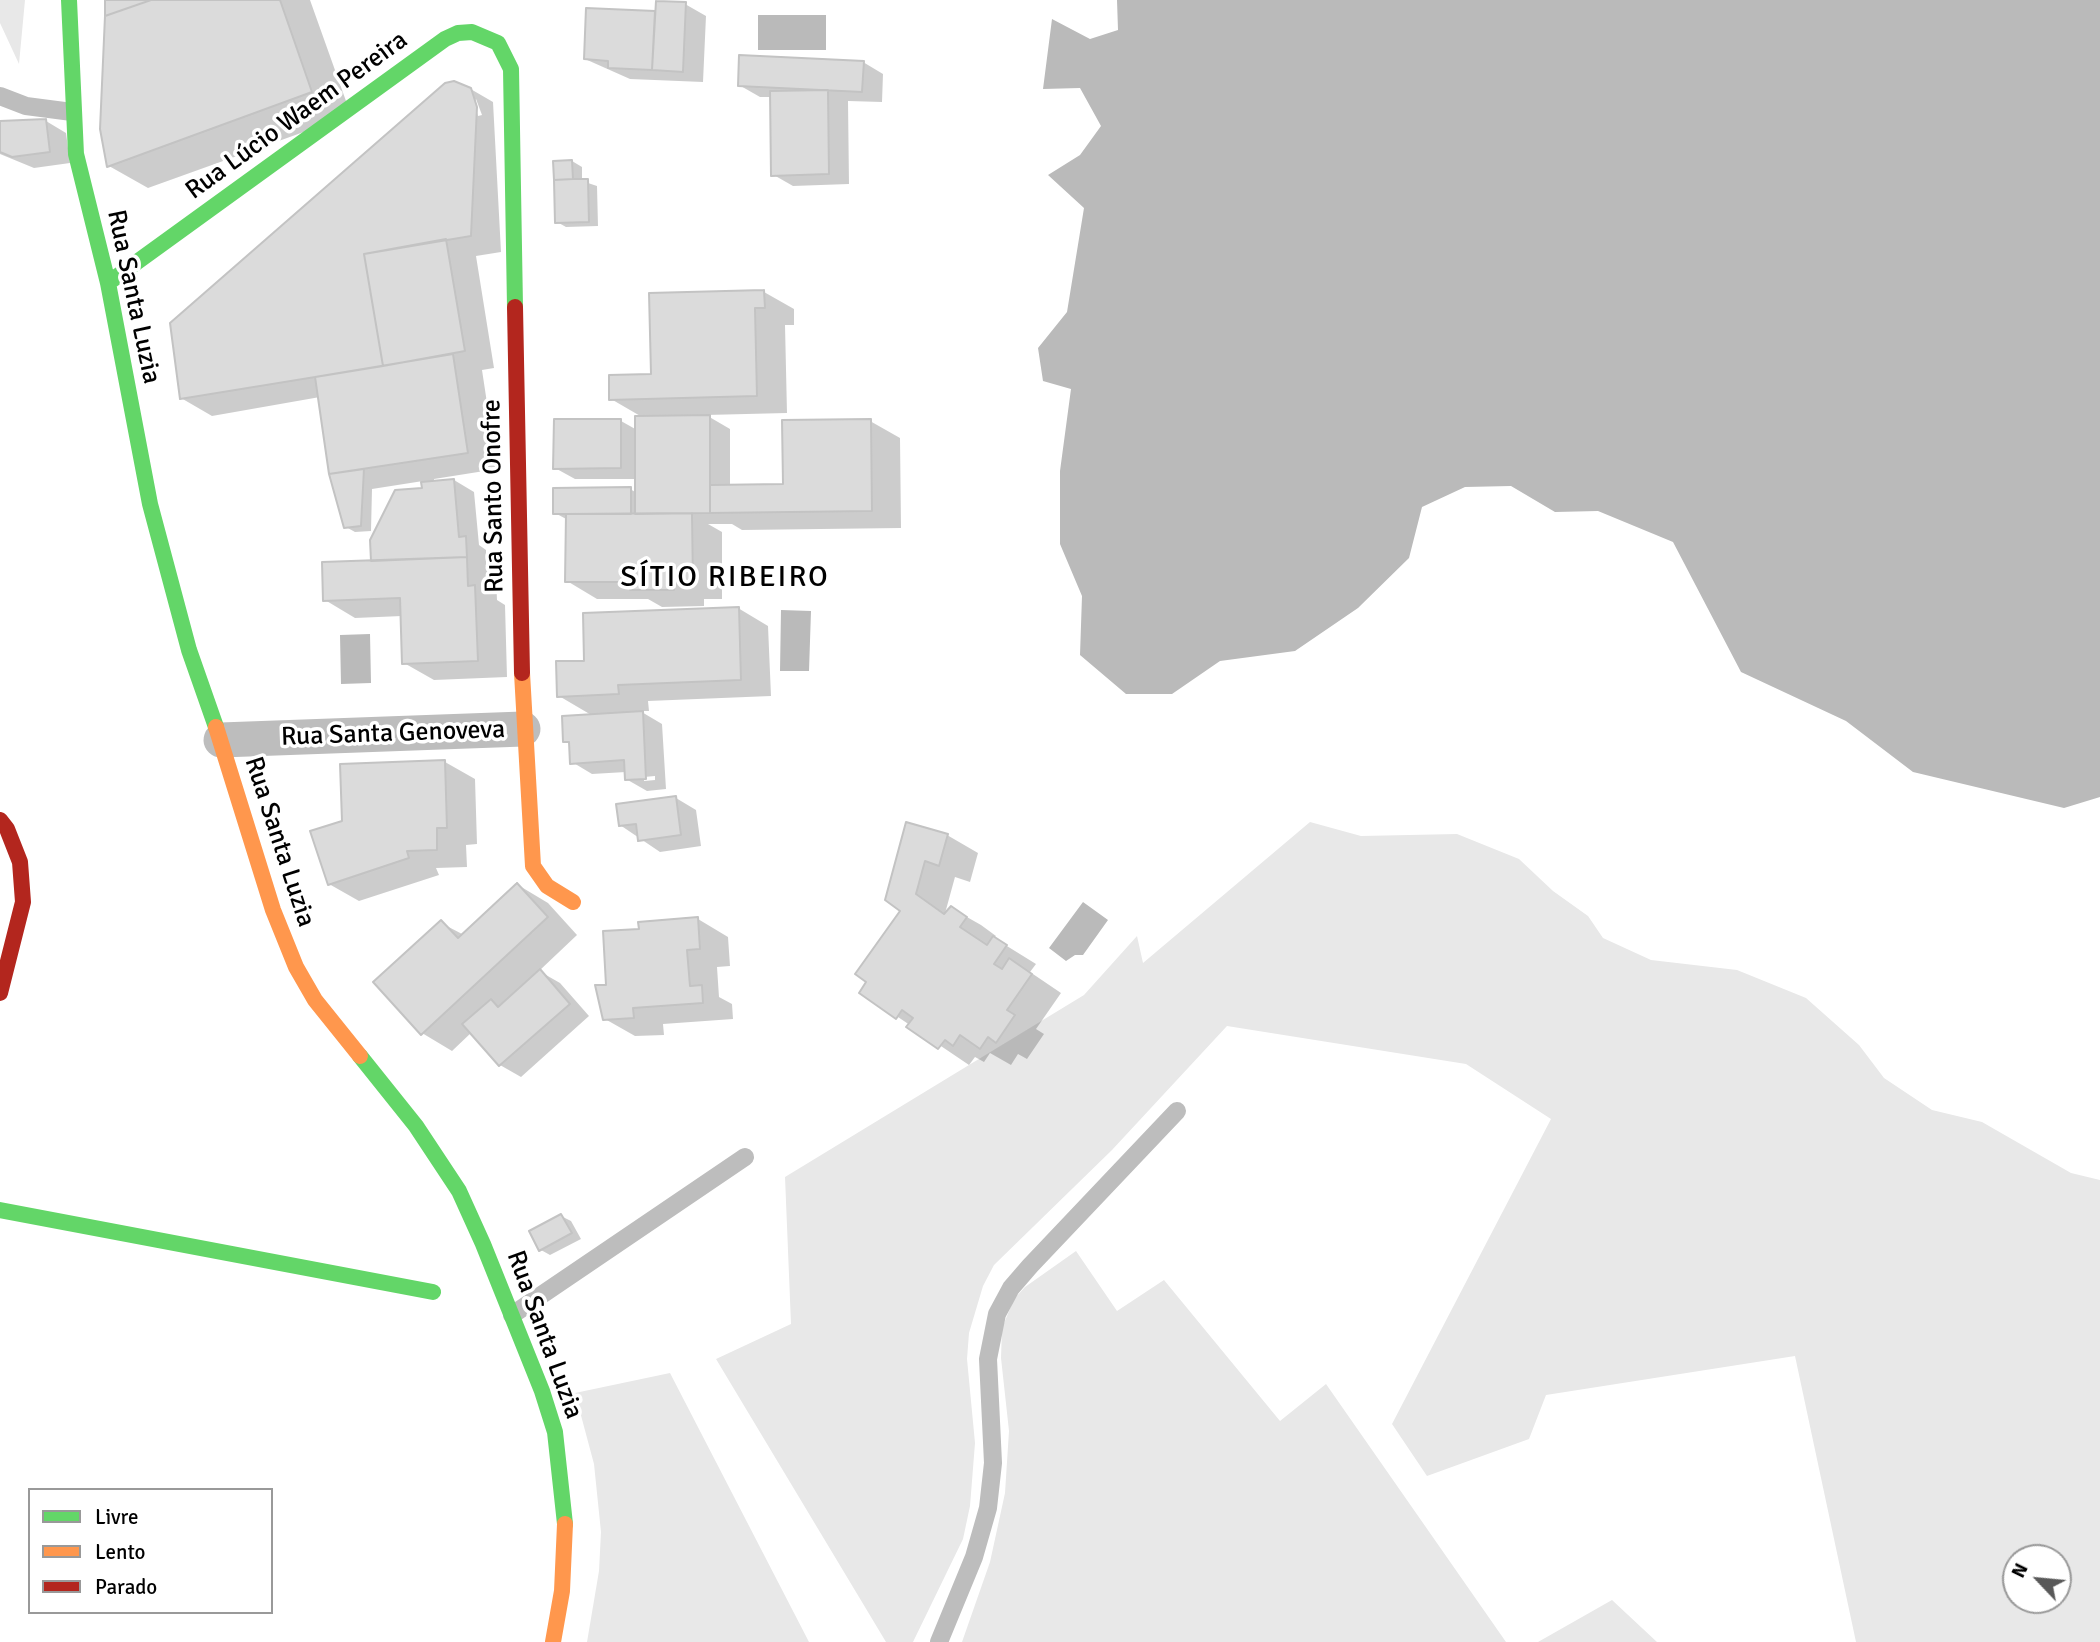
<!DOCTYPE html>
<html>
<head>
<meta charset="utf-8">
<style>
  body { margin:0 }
  #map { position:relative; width:2100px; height:1642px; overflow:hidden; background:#fff; font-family:Signika,sans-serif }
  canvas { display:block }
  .legend { position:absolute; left:28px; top:1488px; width:245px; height:126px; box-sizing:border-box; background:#fff; border:2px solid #999; margin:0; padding:9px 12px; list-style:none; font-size:21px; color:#000 }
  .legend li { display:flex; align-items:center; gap:14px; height:35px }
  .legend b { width:35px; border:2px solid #999 }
  .north { position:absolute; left:2002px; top:1544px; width:70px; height:70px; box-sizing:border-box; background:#fff; border:2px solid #999; border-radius:50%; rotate:296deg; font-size:19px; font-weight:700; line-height:28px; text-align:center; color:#000 }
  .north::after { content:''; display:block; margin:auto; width:24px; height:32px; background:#595959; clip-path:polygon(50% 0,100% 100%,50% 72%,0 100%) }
</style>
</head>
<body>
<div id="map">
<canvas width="2100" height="1642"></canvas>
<ul class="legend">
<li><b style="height:9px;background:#63d668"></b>Livre</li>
<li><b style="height:9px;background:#ff974d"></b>Lento</li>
<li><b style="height:9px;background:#b3261e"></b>Parado</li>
</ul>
<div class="north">N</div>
</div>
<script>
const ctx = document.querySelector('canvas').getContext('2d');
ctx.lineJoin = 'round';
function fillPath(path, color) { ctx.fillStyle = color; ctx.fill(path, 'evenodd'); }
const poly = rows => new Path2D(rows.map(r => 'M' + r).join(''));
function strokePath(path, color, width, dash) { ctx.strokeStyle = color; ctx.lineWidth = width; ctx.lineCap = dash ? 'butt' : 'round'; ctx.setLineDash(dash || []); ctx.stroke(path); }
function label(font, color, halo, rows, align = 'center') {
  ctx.font = font + ' Signika,sans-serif'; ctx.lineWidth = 7; ctx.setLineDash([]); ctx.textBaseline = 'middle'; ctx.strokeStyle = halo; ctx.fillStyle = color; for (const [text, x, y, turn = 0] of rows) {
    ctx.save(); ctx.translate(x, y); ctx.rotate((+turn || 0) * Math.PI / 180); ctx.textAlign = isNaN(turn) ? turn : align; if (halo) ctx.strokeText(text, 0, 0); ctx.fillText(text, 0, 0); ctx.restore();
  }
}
fillPath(poly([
  [0,0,25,0,19,64,0,23],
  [1310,822,1361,836,1457,834,1519,859,1553,891,1588,916,1603,938,1651,960,1737,970,1806,998,1859,1045,1884,1078,1932,1110,1982,1122,2071,1173,2100,1180,2100,1642,1856,1642,1795,1356,1546,1395,1529,1439,1427,1476,1392,1424,1551,1119,1466,1064,1227,1026,1112,1150,994,1265,983,1286,969,1333,967,1359,975,1443,970,1506,963,1539,913,1642,886,1642,716,1359,791,1324,785,1177,1084,995,1137,936,1143,963],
  [2016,1558,2058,1558,2058,1600,2016,1600],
  [1076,1251,1117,1311,1164,1280,1280,1421,1326,1384,1506,1642,962,1642,990,1562,1005,1493,1009,1431,1001,1358,1002,1328,1014,1299,1025,1287],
  [670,1373,809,1642,587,1642,599,1571,601,1532,594,1464,575,1393],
  [1612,1600,1657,1642,1538,1642]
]), '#e8e8e8');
fillPath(poly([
  [1117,0,2100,0,2100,797,2064,808,1913,772,1846,721,1741,672,1673,542,1598,511,1555,512,1511,486,1465,487,1422,507,1409,558,1358,608,1295,651,1220,661,1172,694,1126,694,1080,655,1082,596,1060,544,1060,471,1071,389,1043,381,1038,348,1067,312,1084,208,1048,175,1080,155,1101,126,1080,88,1043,89,1052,19,1090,39,1118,30],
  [758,15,826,15,826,50,758,50],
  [781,610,811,611,809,671,780,671],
  [370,634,371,683,341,684,340,635],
  [1083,902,1108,920,1083,955,1075,955,1066,961,1049,948]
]), '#bababa');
fillPath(poly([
  [107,0,310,0,351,115,148,188,109,166],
  [685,4,706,16,703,82,630,79,585,59,588,10,657,13],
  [863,62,883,74,882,102,848,101,849,184,793,186,772,174,771,97,760,97,739,85],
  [462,84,493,102,501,252,476,256,494,368,482,370,497,469,434,479,434,482,454,480,474,492,479,545,486,550,486,570,496,576,497,600,505,605,507,677,434,680,404,663,402,616,355,618,325,600,373,562,424,490,423,481,372,489,371,531,355,532,346,527,331,474,320,397,212,416,181,398],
  [476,99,482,115,478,116,474,102],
  [46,121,66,133,70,163,34,168,0,154,0,123],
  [572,161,582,167,582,181,597,186,598,226,566,227,557,222],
  [764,292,794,309,794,325,785,325,787,413,706,415,730,429,730,486,785,485,870,421,900,438,901,528,742,530,732,524,708,524,722,532,722,599,704,599,704,606,662,607,648,599,597,599,567,581,568,520,555,513,630,489,637,493,637,479,575,479,555,468,621,421,637,430,642,417,611,399,653,375],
  [738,608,768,626,771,696,648,701,649,711,640,711,662,724,666,789,647,791,626,779,626,772,592,774,572,762,571,745,565,741,593,716,559,696,586,662],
  [655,776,655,780,644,781,644,777],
  [445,762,475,779,477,844,466,845,467,867,436,868,439,875,359,901,329,884],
  [676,798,696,810,701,846,660,852,620,825],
  [947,835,978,853,970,882,955,877,944,917,951,908,981,925,996,936,994,938,1036,964,1030,972,1061,993,1036,1029,1044,1034,1027,1059,1018,1054,1011,1065,990,1053,984,1062,975,1057,969,1065,861,992,902,910,887,899],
  [518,885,548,903,577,935,539,971,560,983,589,1016,521,1077,500,1065,472,1032,452,1051,422,1033,441,923,464,935],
  [698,919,728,937,730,966,717,967,719,997,732,1004,733,1019,663,1024,664,1035,635,1036,605,1019,608,986],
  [561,1216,571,1221,581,1239,550,1255,541,1250]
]), '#0003');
const building = poly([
  [105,0,151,0,105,16,105,0],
  [151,0,280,0,312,92,107,167,100,129,105,16,151,0],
  [656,1,686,2,683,72,652,70,656,1],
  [586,8,655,11,652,70,608,68,608,61,584,59,586,8],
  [739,55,864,61,862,92,738,86,739,55],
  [454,81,471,88,477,107,471,236,364,254,383,366,180,399,170,323,445,83,454,81],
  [828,90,829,174,771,176,770,91,828,90],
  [46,119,50,152,12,157,0,152,0,121,46,119],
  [572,160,573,179,554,180,553,161,572,160],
  [573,179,588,179,589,222,555,223,554,180,573,179],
  [446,239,465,351,383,366,364,254,446,239],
  [764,290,765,308,755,308,757,396,609,400,609,375,651,374,649,293,764,290],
  [453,354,468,453,329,474,315,377,453,354],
  [710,415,710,513,635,514,635,416,710,415],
  [554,419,621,419,621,468,553,469,554,419],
  [871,419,872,511,710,513,710,485,783,484,782,420,871,419],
  [364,469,361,526,344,528,329,474,364,469],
  [454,479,459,537,466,536,467,557,371,561,370,540,395,490,422,488,421,482,454,479],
  [631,487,631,514,553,514,553,488,631,487],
  [692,513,693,582,674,582,674,590,630,590,630,582,565,582,566,514,692,513],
  [467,557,468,586,475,585,478,661,402,664,400,598,323,601,322,562,467,557],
  [739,607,741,680,618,685,619,694,557,697,556,661,584,661,583,613,739,607],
  [643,711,646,779,625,780,624,760,570,764,569,742,563,742,562,716,643,711],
  [445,760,447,828,437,828,437,850,407,851,409,858,328,885,310,831,342,821,340,764,445,760],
  [676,796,681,835,638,841,636,824,619,826,616,804,676,796],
  [906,822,948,834,939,866,925,861,916,894,944,914,951,906,967,917,960,927,987,945,993,936,1007,945,994,964,1002,969,1009,958,1032,974,1007,1010,1015,1015,996,1043,988,1037,980,1049,960,1035,953,1046,945,1040,938,1049,906,1027,913,1018,902,1010,896,1019,859,993,866,982,855,974,900,911,885,900,906,822],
  [517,883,548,917,421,1035,373,982,441,920,458,938,517,883],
  [698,917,700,949,687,950,690,986,702,985,703,1003,633,1008,634,1018,603,1020,595,985,606,985,603,931,639,929,638,922,698,917],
  [540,969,570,1004,499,1066,462,1024,491,999,498,1007,540,969],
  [561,1214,572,1233,539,1251,529,1231,561,1214]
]);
fillPath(building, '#dbdbdb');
strokePath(building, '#c3c3c3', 2);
strokePath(poly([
  [0,96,26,106,72,112],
  [512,1315,745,1157],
  [939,1642,974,1557,988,1508,993,1463,988,1359,997,1314,1011,1288,1030,1266,1177,1111]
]), '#bdbdbd', 18);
strokePath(poly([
  [221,740,523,729]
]), '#bdbdbd', 35);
strokePath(poly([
  [69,0,76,154,108,283,150,504,189,650,216,727],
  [108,283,445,39,458,33,472,32,498,43,511,69,515,307],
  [360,1056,416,1126,459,1191,483,1244,542,1391,555,1432,565,1524],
  [0,1210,433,1292]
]), '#63d668', 16);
strokePath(poly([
  [522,673,533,866,547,886,573,902],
  [216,727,273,910,296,967,315,1000,360,1056],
  [553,1642,562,1591,565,1524]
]), '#ff974d', 16);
strokePath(poly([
  [515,307,522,673],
  [0,820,7,829,20,862,23,902,0,993]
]), '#b3261e', 16);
label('26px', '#000', '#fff', [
  ["Rua Lúcio Waem Pereira",297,116,-36],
  ["Rua Santa Luzia",133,297,78],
  ["Rua Santo Onofre",494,496,-91],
  ["Rua Santa Genoveva",393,734,-2],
  ["Rua Santa Luzia",279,842,72],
  ["Rua Santa Luzia",544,1335,70]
]);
ctx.letterSpacing = '2px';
label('30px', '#000', '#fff', [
  ["SÍTIO RIBEIRO",725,578]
]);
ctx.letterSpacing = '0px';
</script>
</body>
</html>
